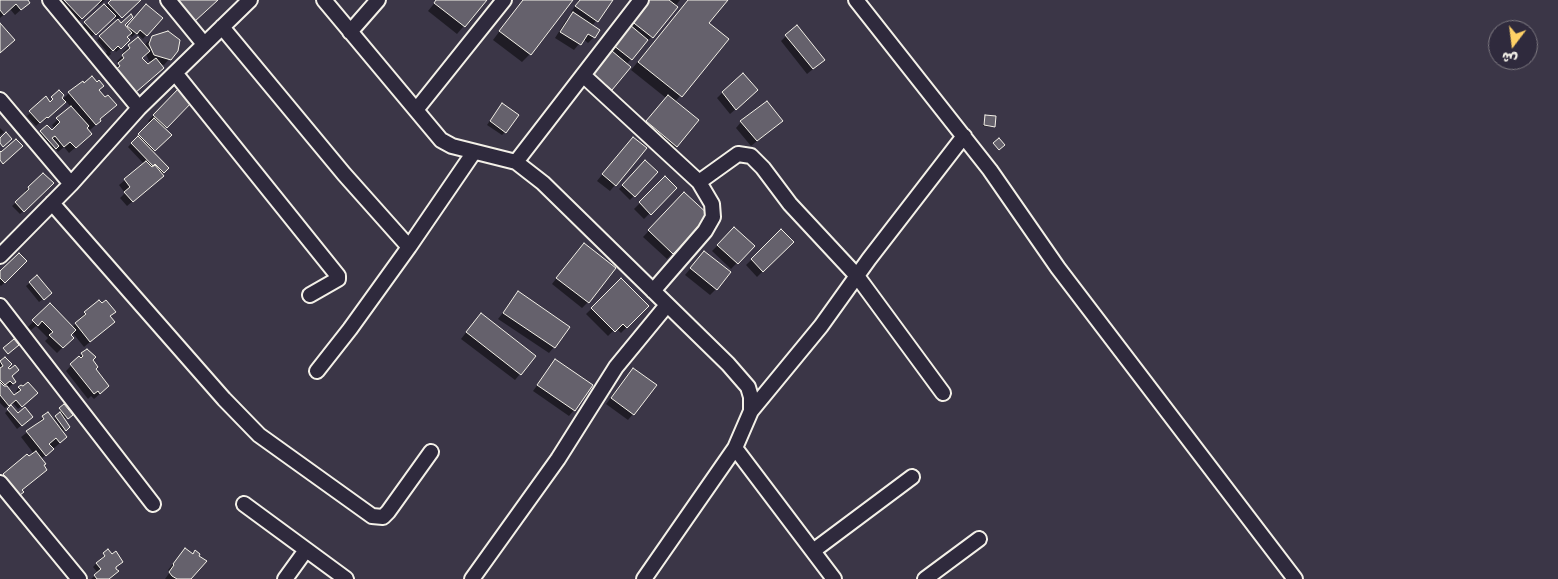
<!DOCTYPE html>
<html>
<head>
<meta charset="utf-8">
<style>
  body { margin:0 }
  #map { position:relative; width:1558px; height:579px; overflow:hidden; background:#3b3647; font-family:"Patrick Hand","Playpen Sans Arabic",sans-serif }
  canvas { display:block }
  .north { position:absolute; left:1488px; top:20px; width:50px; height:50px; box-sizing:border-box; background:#2f2a3d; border:1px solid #7e7a81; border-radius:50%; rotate:195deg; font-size:14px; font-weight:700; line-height:20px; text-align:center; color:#f4f1e8 }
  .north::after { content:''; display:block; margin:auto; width:18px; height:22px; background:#ffd166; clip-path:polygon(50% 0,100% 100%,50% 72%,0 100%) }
</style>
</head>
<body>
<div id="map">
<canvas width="1558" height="579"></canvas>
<div class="north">ش</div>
</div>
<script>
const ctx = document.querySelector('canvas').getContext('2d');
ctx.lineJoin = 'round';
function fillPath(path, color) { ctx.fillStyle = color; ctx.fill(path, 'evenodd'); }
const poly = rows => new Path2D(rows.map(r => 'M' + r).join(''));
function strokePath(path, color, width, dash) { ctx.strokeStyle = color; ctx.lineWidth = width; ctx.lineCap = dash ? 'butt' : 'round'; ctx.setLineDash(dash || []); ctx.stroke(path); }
fillPath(poly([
  [0,0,26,0,23,8,15,15,10,9,0,18],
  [60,0,105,0,99,5,97,3,76,24,57,4],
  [112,0,139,0,117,20,114,16,91,37,81,27],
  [437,0,486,0,457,34,428,11],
  [523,0,571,0,530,54,522,62,493,40],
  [579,0,612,0,592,26,594,37,588,43,583,39,574,50,555,38,567,19,573,14,571,12],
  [647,0,680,0,652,37,645,42,626,65,611,89,606,95,588,81,613,52,611,50,626,26],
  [689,0,726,0,707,23,727,39,675,102,677,146,671,152,641,127,666,98,631,70],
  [143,9,146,35,143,39,136,33,132,37,129,34,126,37,129,40,116,52,114,49,110,52,111,54,103,61,100,58,107,52,97,40,118,21,127,28],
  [168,32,179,40,177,50,164,65,159,64,162,68,157,74,128,97,111,76,115,72,113,70,119,64,117,61,125,54,123,52,137,39,145,48,146,43,153,37],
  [146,54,149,61,153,62,148,66,141,58],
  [786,36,824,60,807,74,781,41],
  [181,87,193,99,164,129,170,135,152,153,167,168,157,181,127,206,120,198,125,193,119,185,144,164,128,147,150,123,148,121],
  [98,90,100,121,90,130,87,126,84,140,69,153,64,147,58,152,55,148,49,154,35,138,47,126,52,132,55,129,52,125,71,107,66,101,44,121,43,119,36,126,27,116,46,98,49,102,59,92,62,100,69,93],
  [723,92,751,96,730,114,717,98],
  [498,109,505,132,502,135,487,125],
  [985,116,994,126,992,127,983,126],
  [782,121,751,146,736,128,741,122],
  [0,128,4,132,0,135],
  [627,144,615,185,610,191,597,181],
  [645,162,656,172,630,200,619,189],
  [43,175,52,183,20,214,12,206,26,193,25,191],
  [665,178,675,188,644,219,634,209],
  [684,194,708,216,667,259,643,237],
  [734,229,753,246,731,269,712,251],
  [781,231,792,242,757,277,746,265],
  [578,250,588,302,582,308,552,284],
  [699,258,716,289,710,295,685,275],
  [26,261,1,286,0,285,0,273],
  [37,277,47,296,39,302,26,286],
  [621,280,647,306,621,333,616,328,608,336,586,314],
  [518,293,554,347,549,353,498,319],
  [99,302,108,327,84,347,72,332,69,335,72,338,57,353,45,341,48,338,36,326,31,330,28,327,50,305,72,327,80,320,79,319,85,313],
  [475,321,520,374,515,380,461,339],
  [82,354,91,360,102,392,94,399,91,396,88,399,66,371],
  [5,358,6,368,15,382,9,387,6,383,1,388,14,397,18,394,16,391,21,386,33,397,18,409,12,402,5,408,0,403,0,362],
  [555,361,574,410,569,416,533,391],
  [633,369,633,414,628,420,606,404],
  [64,406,71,415,63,420,68,427,62,432,60,443,41,459,21,491,22,492,14,500,0,479,34,454,21,437,38,424,37,423,47,414,58,428,60,426,54,418,61,413,59,410],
  [11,407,18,415,28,420,17,429,5,413],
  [108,551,115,568,108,579,91,579,98,573,93,567],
  [180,555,190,579,165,579,170,572,168,570]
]), '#0007');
const building = poly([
  [0,0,28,0,30,3,21,10,16,4,4,15,0,10,0,0],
  [64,0,102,0,82,19,64,0],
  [111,0,141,0,122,18,108,3,111,0],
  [174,0,218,0,194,22,174,0],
  [436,0,487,0,465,27,434,3,436,0],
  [523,0,573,0,531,55,499,31,523,0],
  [580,0,613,0,598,22,575,6,580,0],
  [647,0,669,0,678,7,653,38,630,20,647,0],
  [688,0,728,0,709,23,729,39,682,97,638,62,688,0],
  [104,4,116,16,96,35,84,22,104,4],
  [146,4,163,18,147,36,140,30,137,34,127,26,146,4],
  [573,12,600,30,595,38,588,34,581,45,560,32,573,12],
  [131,14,133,17,125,25,132,33,127,37,130,40,121,49,118,46,113,51,99,36,118,19,121,23,131,14],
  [0,23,15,40,0,53,0,23],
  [630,25,648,40,632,60,613,45,630,25],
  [797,25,825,60,813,69,785,35,797,25],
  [168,31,180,40,178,51,171,60,154,55,149,44,152,36,168,31],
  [138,37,150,51,142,58,148,64,156,58,164,68,135,93,115,70,120,66,118,63,124,58,122,55,130,48,128,45,138,37],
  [612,51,631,67,612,90,593,74,612,51],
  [743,73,758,90,736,110,722,92,743,73],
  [92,76,97,82,99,80,104,86,99,90,105,97,108,95,117,105,100,119,101,121,96,125,68,92,83,81,84,83,92,76],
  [181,86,195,99,167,128,153,115,181,86],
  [59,90,64,95,62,98,66,102,48,118,47,117,40,123,29,111,46,96,50,102,53,99,51,97,59,90],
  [668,95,699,120,677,147,646,121,668,95],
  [767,101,783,121,757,141,740,121,767,101],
  [502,103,519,115,506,133,490,121,502,103],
  [71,106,89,126,87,128,92,134,76,148,70,142,64,147,55,136,52,138,59,146,56,149,40,131,47,125,52,130,60,122,56,118,71,106],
  [985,115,996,116,995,127,984,125,985,115],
  [154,118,172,135,155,151,138,134,154,118],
  [6,132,12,139,3,147,0,143,0,138,6,132],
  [138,136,169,168,164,173,155,164,153,166,131,143,138,136],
  [633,137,647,148,616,186,602,174,633,137],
  [999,138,1005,145,999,150,993,143,999,138],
  [16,139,23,146,3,164,0,160,0,151,1,152,16,139],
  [645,160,658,172,635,197,622,185,645,160],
  [146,161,152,167,155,165,164,176,133,202,124,192,130,187,124,179,146,161],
  [43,173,54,183,24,212,15,202,29,189,28,187,43,173],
  [665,176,677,188,651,215,639,202,665,176],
  [684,192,710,216,673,254,648,230,684,192],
  [734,227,755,246,738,264,717,245,734,227],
  [781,229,794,242,763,272,751,259,781,229],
  [584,243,616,268,589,303,556,278,584,243],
  [704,251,731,272,717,290,690,268,704,251],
  [19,253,27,261,5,283,0,278,0,271,19,253],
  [37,275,52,293,44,300,29,282,37,275],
  [621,278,649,306,627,328,623,324,615,332,591,308,621,278],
  [518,291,570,327,555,348,503,313,518,291],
  [99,300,102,303,106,300,116,312,110,316,115,322,90,342,75,323,86,314,84,312,99,300],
  [50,303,76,330,71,335,74,338,63,348,49,335,53,332,42,321,38,326,32,320,50,303],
  [481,313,536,356,521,375,466,332,481,313],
  [14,339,19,345,8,354,3,348,14,339],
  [87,349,96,357,93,360,98,367,96,369,109,386,100,394,98,391,94,394,70,364,79,356,81,358,83,356,81,353,87,349],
  [5,357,12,364,8,368,10,369,15,365,19,370,12,376,16,382,13,384,10,381,5,385,0,380,0,368,3,366,0,361,5,357],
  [555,359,593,385,575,411,537,385,555,359],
  [633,368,657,385,634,415,611,398,633,368],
  [0,382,4,386,7,386,14,395,21,390,18,387,21,385,23,386,28,382,38,393,22,407,16,400,9,406,0,395,0,382],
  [64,404,73,415,68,419,59,408,64,404],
  [11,405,18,413,25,407,33,417,22,426,7,409,11,405],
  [48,412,67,437,60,443,56,438,49,444,54,449,46,456,26,431,44,419,42,416,48,412],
  [60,412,70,427,66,431,55,416,60,412],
  [36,451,46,464,44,465,47,470,22,490,24,492,20,495,3,474,27,454,29,456,36,451],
  [185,548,193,554,195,550,200,554,199,556,207,561,191,579,177,579,172,576,169,572,174,565,173,564,185,548],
  [108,549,112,554,116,551,123,562,116,567,116,569,119,571,109,579,97,579,94,575,101,569,96,563,105,556,103,553,108,549]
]);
fillPath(building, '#65616c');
strokePath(building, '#f4f1e8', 1);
const minor = poly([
  [50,0,139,108],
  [168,0,204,44],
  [324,0,441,140,452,146,516,162,543,183,728,364,748,387,751,397,751,411,735,448,644,579],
  [856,0,990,170,1058,268,1295,579],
  [222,27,344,174,409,247],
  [350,32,378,0],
  [175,73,338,276,338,279,310,295],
  [583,75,699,182,712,204,713,217,705,231,653,291],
  [0,100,71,184],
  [416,110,504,0],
  [516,162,641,0],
  [699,182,738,154,751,156,763,168,790,204,857,276,943,393],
  [52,203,224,399,259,435,372,516,383,517,388,512,431,452],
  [0,256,71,184,139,108,250,0],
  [0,306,153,504],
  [317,371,350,329,409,247,474,152],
  [751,411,821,326,869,259,964,136],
  [735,448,834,579],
  [0,483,79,579],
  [244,504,346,579],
  [813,551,912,477],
  [285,579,306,550],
  [472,579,558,459,616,367,667,305],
  [925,579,979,539]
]);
strokePath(minor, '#f4f1e8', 18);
strokePath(minor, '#2f2a3d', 14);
</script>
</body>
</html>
